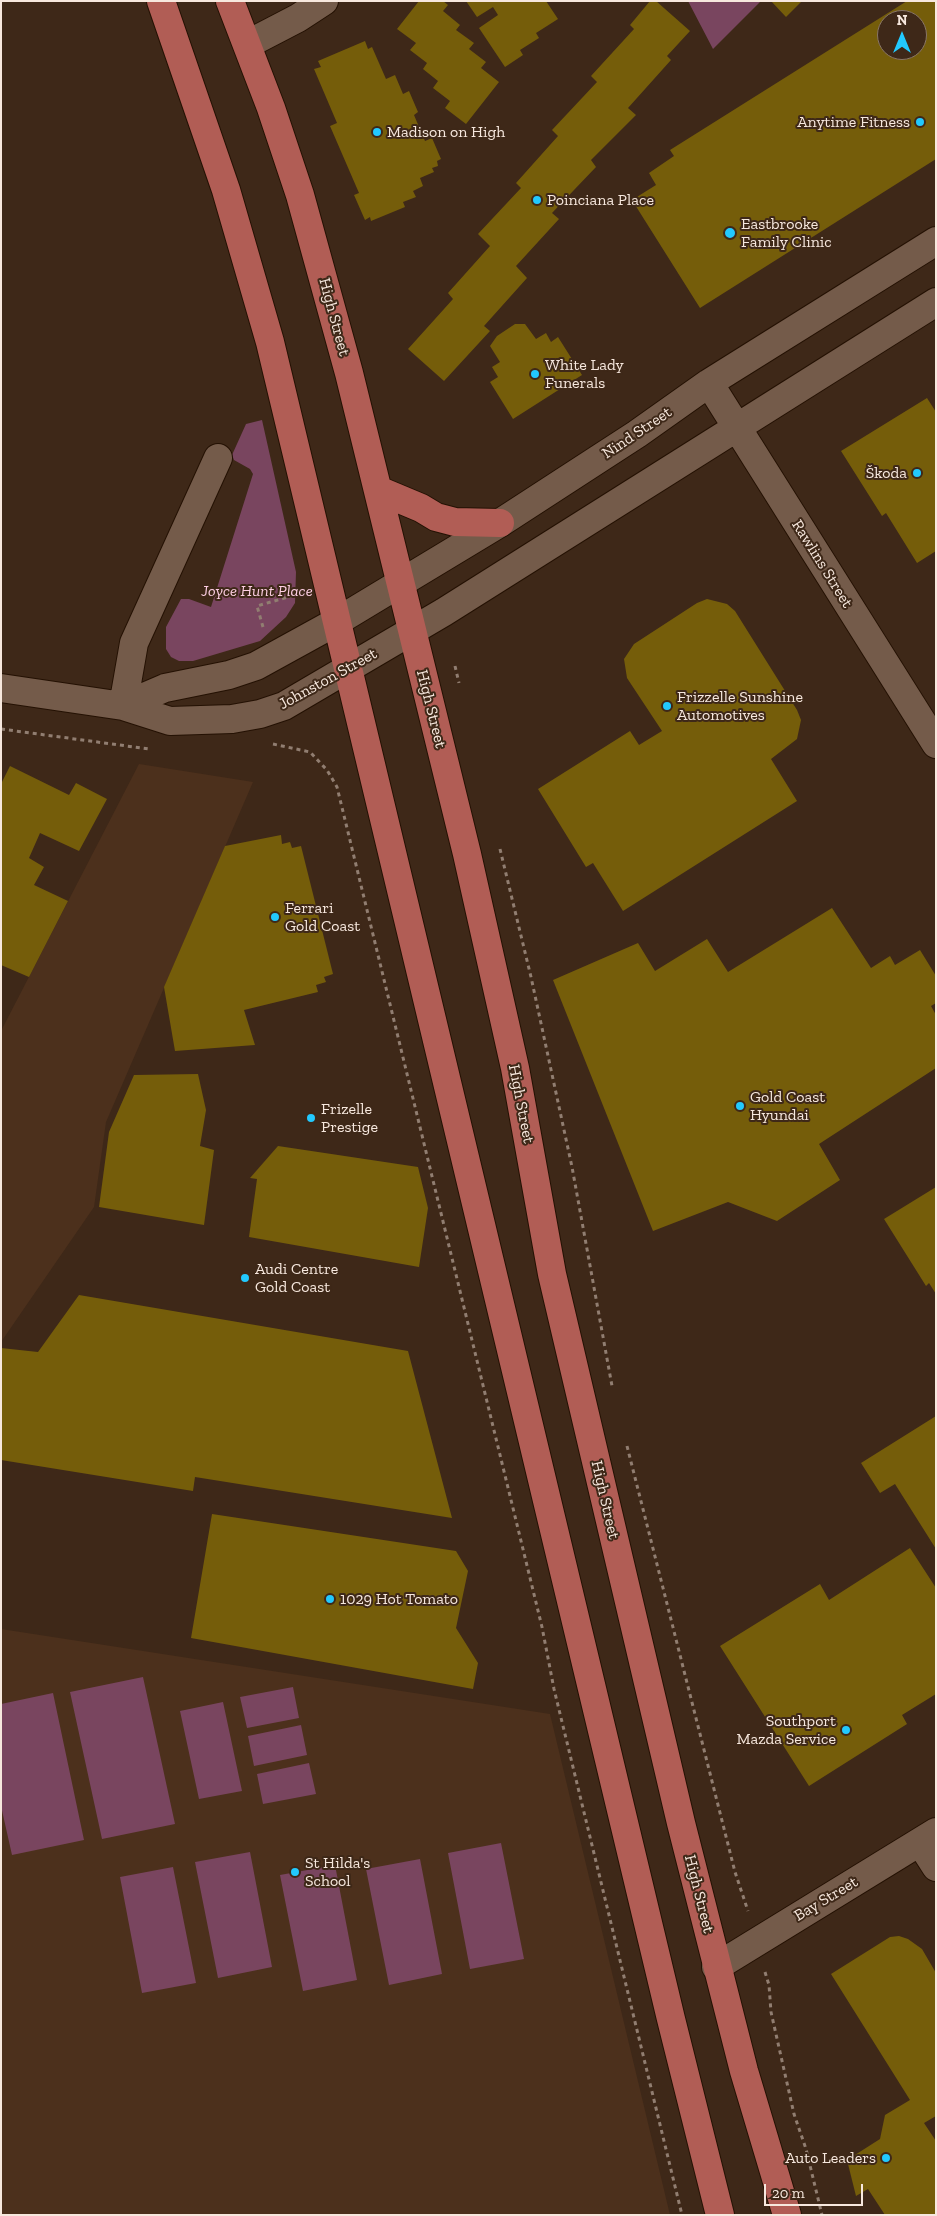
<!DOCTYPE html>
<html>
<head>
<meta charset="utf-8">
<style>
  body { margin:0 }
  #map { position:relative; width:937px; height:2216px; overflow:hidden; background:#3e2818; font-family:"Zilla Slab",serif }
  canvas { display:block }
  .frame { position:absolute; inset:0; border:2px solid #f7e8de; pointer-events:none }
  .north { position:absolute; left:877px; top:10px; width:50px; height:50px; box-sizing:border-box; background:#3e2818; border:1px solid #887567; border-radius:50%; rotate:0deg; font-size:14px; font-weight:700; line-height:20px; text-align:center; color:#f7e8de }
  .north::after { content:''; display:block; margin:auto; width:18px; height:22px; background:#22c9fe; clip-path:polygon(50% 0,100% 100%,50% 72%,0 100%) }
  .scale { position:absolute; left:764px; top:2184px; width:99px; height:22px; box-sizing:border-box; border:2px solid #f7e8de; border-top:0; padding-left:6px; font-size:15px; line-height:18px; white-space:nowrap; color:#f7e8de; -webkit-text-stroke:4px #3e2818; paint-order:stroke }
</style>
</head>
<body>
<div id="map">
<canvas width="937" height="2216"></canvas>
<div class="frame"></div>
<div class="north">N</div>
<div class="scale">20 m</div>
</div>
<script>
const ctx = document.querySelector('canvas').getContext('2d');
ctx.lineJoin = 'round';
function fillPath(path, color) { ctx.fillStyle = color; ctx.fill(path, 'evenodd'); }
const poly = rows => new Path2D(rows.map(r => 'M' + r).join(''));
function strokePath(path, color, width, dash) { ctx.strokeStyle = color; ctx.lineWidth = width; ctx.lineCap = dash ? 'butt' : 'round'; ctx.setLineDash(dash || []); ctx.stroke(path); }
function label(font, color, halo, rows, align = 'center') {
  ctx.font = font + ' "Zilla Slab",serif'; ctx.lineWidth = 4; ctx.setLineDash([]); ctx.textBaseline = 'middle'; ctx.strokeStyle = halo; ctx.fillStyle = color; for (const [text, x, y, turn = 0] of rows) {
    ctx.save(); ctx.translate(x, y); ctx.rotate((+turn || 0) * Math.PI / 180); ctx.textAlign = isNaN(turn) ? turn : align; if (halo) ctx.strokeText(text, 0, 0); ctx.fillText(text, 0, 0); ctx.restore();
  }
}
fillPath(poly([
  [139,764,253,782,106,1122,94,1207,1,1342,1,1031],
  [1,1629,550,1714,670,2215,1,2215]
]), '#4c301c');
fillPath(poly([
  [688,1,761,1,713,49],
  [262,420,296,572,295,603,286,617,260,641,193,661,179,661,171,657,166,649,166,627,181,599,189,599,211,607,253,474,250,469,234,460,232,455,246,424],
  [143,1677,175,1824,102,1839,70,1692],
  [293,1687,299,1718,247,1728,240,1697],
  [53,1693,84,1840,12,1855,1,1806,1,1704],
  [223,1702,242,1791,199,1799,180,1711],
  [301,1725,307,1755,254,1766,248,1736],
  [309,1763,316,1794,263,1804,257,1774],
  [501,1843,524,1959,470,1969,448,1853],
  [250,1852,272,1967,218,1978,195,1862],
  [420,1859,442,1974,389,1985,366,1869],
  [335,1865,357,1980,303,1991,280,1875],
  [173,1867,196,1983,142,1993,120,1877]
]), '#79455f');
fillPath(poly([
  [419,1,443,1,448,5,443,11,460,25,456,30,474,43,469,49,486,62,481,68,499,82,466,124,445,108,450,101,433,88,438,81,423,69,427,63,410,50,416,43,397,29],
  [466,1,546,1,558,19,536,33,539,38,520,50,523,55,505,67,479,28,498,15,493,7,477,17],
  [650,1,656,1,690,31,667,56,671,60,628,108,636,115,591,160,596,167,552,213,559,219,516,266,527,278,484,326,490,331,444,381,408,349,453,299,448,293,490,246,478,234,521,188,516,183,558,136,552,130,597,82,591,76,634,29,630,25],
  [771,1,802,1,786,17],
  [907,1,936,1,936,159,700,308,632,200,656,185,649,173,674,156,670,150],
  [887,20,917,20,917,50,887,50],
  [365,41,368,49,372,47,386,79,395,75,403,94,409,91,418,112,414,115,425,141,432,138,441,159,437,161,438,166,432,168,434,172,420,178,423,186,413,191,416,197,403,202,405,207,371,221,370,217,365,220,354,195,359,193,330,126,337,123,314,69,321,67,318,61],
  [515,324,525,324,536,339,546,333,551,342,558,337,582,375,513,419,490,382,498,377,492,367,500,362,490,346,497,336],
  [927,398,936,412,936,551,917,563,886,513,882,516,841,451],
  [707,599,727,604,735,611,797,710,801,720,797,739,771,759,797,801,623,911,593,863,586,867,538,789,630,731,639,745,662,731,627,678,624,659,634,644,697,603],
  [10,766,69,795,76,783,107,799,79,851,40,833,29,858,44,867,34,885,68,901,29,977,1,965,1,784],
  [281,835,282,844,290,842,292,848,301,846,333,974,324,977,326,982,316,985,318,992,244,1010,255,1045,175,1051,164,987,225,846],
  [832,908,871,968,890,956,895,965,920,950,936,976,936,1003,931,1006,936,1015,936,1068,819,1144,840,1180,777,1221,728,1202,653,1231,553,980,638,943,655,971,707,939,728,972],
  [198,1074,206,1110,200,1146,214,1150,204,1225,99,1207,109,1132,134,1075],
  [278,1146,418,1167,428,1208,419,1267,249,1237,257,1179,250,1178],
  [936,1187,936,1294,929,1283,926,1286,884,1219],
  [79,1295,408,1351,452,1518,195,1477,193,1491,1,1460,1,1348,38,1352],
  [936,1416,936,1549,895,1484,880,1493,861,1463],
  [212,1514,456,1551,468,1571,456,1628,478,1663,473,1689,191,1638],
  [910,1548,936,1588,936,1694,902,1715,907,1724,809,1786,720,1646,820,1584,829,1600],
  [899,1936,908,1939,922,1949,936,1973,936,2116,924,2123,936,2141,936,2215,885,2215,868,2189,856,2196,847,2160,880,2139,885,2115,910,2100,831,1974,890,1937]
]), '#755d0a');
const minor = poly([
  [248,44,298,18,324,1],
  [709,383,936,744],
  [1,688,123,706,170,721,232,719,260,714,284,706,444,612,936,302],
  [123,706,165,688,229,675,256,666,336,622,500,523,637,434,709,383,936,241],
  [123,706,134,643,218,458],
  [920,1842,936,1867],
  [716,1967,936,1832]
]);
const major = poly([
  [161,1,226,190,270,342,671,2019,720,2215],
  [230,1,271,108,300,195,349,373,467,854,515,1068,552,1274,681,1823,744,2071,787,2215],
  [378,490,421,508,436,517,455,522,500,523]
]);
strokePath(minor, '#241103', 30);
strokePath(major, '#241103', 30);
strokePath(poly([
  [263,627,257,606,295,595],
  [455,666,459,683],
  [1,729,149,749],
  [273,744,310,752,327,770,337,787,542,1627,554,1689,682,2215],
  [500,849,531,977,572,1167,612,1386],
  [627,1446,735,1872,748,1911],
  [765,1972,769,1985,771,2012,794,2114,806,2149,822,2215]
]), '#917e71', 3, [4, 4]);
strokePath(minor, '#745b4a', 28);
strokePath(major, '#b15d55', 28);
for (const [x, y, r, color] of [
  [920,122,5,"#22c9fe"],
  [377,132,5,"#22c9fe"],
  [537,200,5,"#22c9fe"],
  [730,233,6,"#22c9fe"],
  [535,374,5,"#22c9fe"],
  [917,473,5,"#22c9fe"],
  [667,706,5,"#22c9fe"],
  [275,917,5,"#22c9fe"],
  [740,1106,5,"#22c9fe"],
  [311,1118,5,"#22c9fe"],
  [245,1278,5,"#22c9fe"],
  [330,1599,5,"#22c9fe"],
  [846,1730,5,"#22c9fe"],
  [295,1872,5,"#22c9fe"],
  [886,2158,5,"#22c9fe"]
]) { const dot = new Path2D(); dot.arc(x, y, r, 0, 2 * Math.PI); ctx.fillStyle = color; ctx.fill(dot); strokePath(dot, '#3e2818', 2); }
label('16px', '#f7e8de', '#3e2818', [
  ["Anytime Fitness",910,122,"right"],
  ["Madison on High",387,132],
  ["Poinciana Place",547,200],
  ["Eastbrooke",741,224],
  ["Family Clinic",741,242],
  ["White Lady",545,365],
  ["Funerals",545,383],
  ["Škoda",907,473,"right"],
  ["Frizzelle Sunshine",677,697],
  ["Automotives",677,715],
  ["Ferrari",285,908],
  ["Gold Coast",285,926],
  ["Gold Coast",750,1097],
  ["Hyundai",750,1115],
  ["Frizelle",321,1109],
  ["Prestige",321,1127],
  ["Audi Centre",255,1269],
  ["Gold Coast",255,1287],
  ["1029 Hot Tomato",340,1599],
  ["Southport",836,1721,"right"],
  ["Mazda Service",836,1739,"right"],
  ["St Hilda's",305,1863],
  ["School",305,1881],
  ["Auto Leaders",876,2158,"right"]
], 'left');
label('16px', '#f7e8de', '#3e2818', [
  ["High Street",334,317,75],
  ["Nind Street",637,433,-34],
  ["Rawlins Street",822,564,58],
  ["Johnston Street",328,679,-29],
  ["High Street",431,709,76],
  ["High Street",521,1104,79],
  ["High Street",605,1500,77],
  ["High Street",699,1894,76],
  ["Bay Street",826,1899,-31]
]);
label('italic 16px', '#fecfe4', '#3e2818', [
  ["Joyce Hunt Place",257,591]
]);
</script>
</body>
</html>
